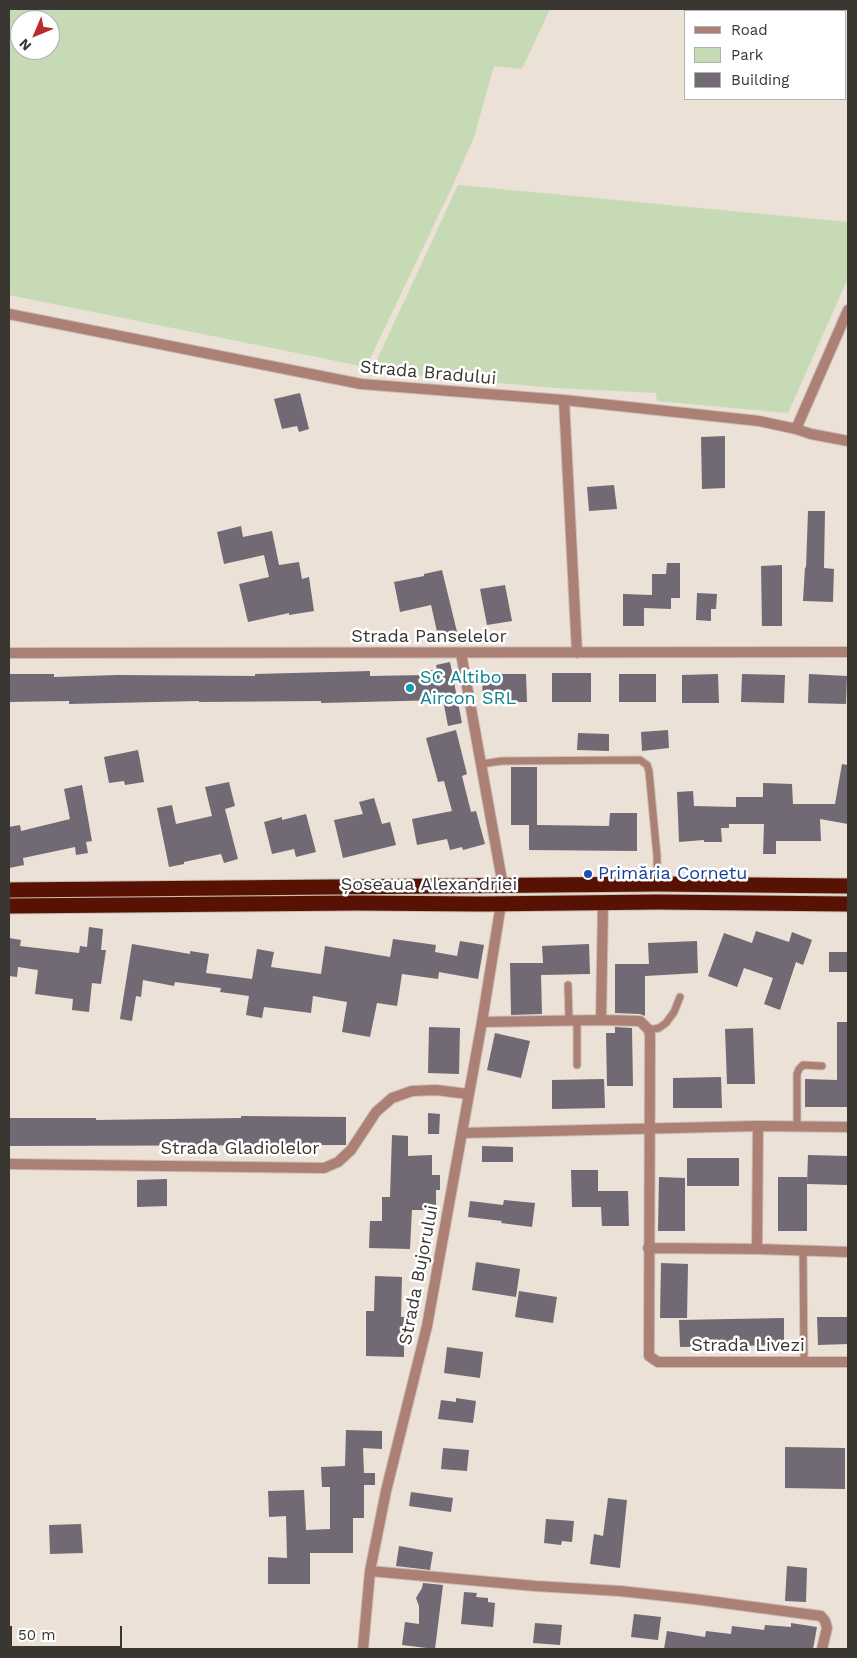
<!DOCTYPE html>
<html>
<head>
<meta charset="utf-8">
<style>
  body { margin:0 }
  #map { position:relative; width:857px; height:1658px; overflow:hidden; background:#ebe1d6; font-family:"Work Sans",sans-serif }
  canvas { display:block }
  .frame { position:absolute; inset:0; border:10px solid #3a3632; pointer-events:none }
  .legend { position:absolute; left:684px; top:10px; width:162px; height:90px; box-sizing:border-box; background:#fff; border:1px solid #b0afad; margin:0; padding:6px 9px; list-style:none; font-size:15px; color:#3a3632 }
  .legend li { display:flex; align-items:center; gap:10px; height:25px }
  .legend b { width:25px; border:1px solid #b0afad }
  .north { position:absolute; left:10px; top:10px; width:50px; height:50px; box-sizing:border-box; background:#fff; border:1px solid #b0afad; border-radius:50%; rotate:225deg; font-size:14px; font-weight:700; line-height:20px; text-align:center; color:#3a3632 }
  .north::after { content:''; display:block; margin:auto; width:18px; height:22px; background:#b9292d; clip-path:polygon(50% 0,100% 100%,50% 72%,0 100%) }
  .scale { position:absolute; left:10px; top:1626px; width:112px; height:22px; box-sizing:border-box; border:2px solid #3a3632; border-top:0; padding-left:6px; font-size:15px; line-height:18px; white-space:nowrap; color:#3a3632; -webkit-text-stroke:4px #fff; paint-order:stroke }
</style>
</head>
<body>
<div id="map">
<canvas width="857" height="1658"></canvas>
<div class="frame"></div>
<ul class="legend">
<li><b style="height:6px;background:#ad8075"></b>Road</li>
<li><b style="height:14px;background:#c6dab5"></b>Park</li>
<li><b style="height:14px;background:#716973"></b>Building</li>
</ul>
<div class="north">N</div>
<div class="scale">50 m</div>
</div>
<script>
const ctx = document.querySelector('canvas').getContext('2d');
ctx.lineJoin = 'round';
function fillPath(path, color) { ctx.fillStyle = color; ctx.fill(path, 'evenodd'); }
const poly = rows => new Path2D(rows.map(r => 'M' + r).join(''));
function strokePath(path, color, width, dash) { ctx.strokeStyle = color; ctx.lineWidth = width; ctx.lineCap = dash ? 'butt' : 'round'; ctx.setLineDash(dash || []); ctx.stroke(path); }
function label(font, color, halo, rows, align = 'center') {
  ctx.font = font + ' "Work Sans",sans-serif'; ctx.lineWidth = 5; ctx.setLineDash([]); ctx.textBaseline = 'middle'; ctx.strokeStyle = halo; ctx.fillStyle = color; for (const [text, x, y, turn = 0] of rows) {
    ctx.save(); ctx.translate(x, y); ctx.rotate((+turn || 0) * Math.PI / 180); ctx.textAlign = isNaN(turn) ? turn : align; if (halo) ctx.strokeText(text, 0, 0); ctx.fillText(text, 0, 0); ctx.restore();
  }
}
fillPath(poly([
  [9,9,550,9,522,69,494,66,474,137,452,187,366,367,9,295],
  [20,20,50,20,50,50,20,50],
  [458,185,848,222,848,278,788,413,657,401,656,393,556,388,383,373,377,369,376,362]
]), '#c6dab5');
fillPath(poly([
  [300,393,309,429,299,432,297,426,282,429,274,399],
  [725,436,725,488,702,489,701,437],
  [614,485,617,509,589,511,587,487],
  [808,511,825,511,824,568,834,569,833,602,803,601,805,567,806,568],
  [241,526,243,537,272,531,279,565,299,562,302,579,309,577,314,611,289,615,289,613,248,622,239,584,269,577,264,555,224,564,217,532],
  [667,563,680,563,680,598,671,598,671,609,644,608,644,626,623,626,623,594,652,595,652,574,666,574],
  [782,565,782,626,762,626,761,566],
  [442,570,457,632,438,636,431,605,400,612,394,582,424,576,424,574],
  [505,585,512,621,487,625,480,589],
  [697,593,717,594,716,609,711,609,711,621,696,620],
  [450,662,462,723,448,726,443,700,321,703,321,701,199,702,199,701,69,704,69,701,9,702,9,674,54,674,54,677,117,675,255,676,255,674,370,671,370,676,426,675,426,670,437,670,436,665],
  [552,673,591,673,591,702,552,702],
  [482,674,526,674,527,702,483,702],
  [619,674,656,674,656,702,619,702],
  [718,674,719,703,682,703,682,675],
  [742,674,785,675,784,703,741,702],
  [809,674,847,676,846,704,808,703],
  [456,730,467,774,462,776,471,812,476,811,485,844,463,850,462,847,450,850,447,839,417,845,412,819,452,811,444,781,438,782,426,738],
  [668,730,669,748,642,751,641,732],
  [578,733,609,734,609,751,577,750],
  [138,750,144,782,125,785,124,781,109,783,104,757],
  [842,764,848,765,848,824,820,819,821,841,776,841,776,854,763,854,764,824,729,824,729,828,721,828,722,842,704,842,704,840,679,842,677,792,693,791,694,806,736,807,736,797,763,797,763,783,792,784,793,804,835,804],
  [511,767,537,767,537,825,609,826,610,813,637,813,637,851,529,850,529,825,511,825],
  [229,782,235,806,225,809,238,859,224,863,221,854,184,862,184,864,169,867,157,808,172,805,176,824,212,816,205,787],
  [82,785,92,841,86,842,88,853,76,855,75,847,23,858,24,865,9,868,9,827,20,825,21,831,70,819,64,789],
  [374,798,382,824,390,822,396,845,343,858,334,820,363,814,359,802],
  [306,814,316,852,296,857,294,849,272,854,264,822,282,817,282,820],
  [89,927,103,929,101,950,106,950,101,984,92,983,89,1012,72,1010,73,999,35,994,38,970,18,967,17,977,9,976,9,938,21,940,20,946,79,953,80,946,87,947],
  [756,931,789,942,792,932,812,940,803,965,796,962,780,1010,764,1004,773,978,744,968,737,987,708,976,724,933,752,943],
  [393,939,436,945,435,952,457,956,460,941,484,945,478,979,439,972,438,979,402,974,397,1006,377,1003,370,1037,342,1032,347,1002,313,996,311,1013,264,1007,262,1018,246,1015,249,996,220,992,221,988,175,982,174,986,143,980,141,997,136,996,132,1021,120,1019,132,944,190,954,190,951,209,954,206,973,252,979,257,949,274,952,271,967,321,974,325,946,390,957],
  [697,941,698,973,645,976,645,1016,640,1014,615,1013,615,964,649,964,648,943],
  [589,944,590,974,541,975,542,1014,511,1015,510,963,543,963,542,946],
  [829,952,848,952,848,972,829,972],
  [837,1022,848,1022,848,1107,805,1107,805,1079,837,1080],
  [429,1027,460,1028,459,1074,428,1073],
  [615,1027,632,1028,633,1086,607,1086,606,1033,615,1033],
  [753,1028,755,1084,727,1084,725,1029],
  [495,1033,530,1041,521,1078,487,1070],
  [721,1077,722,1108,673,1108,673,1078],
  [604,1079,605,1108,552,1109,552,1080],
  [428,1113,440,1114,439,1134,428,1134],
  [241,1116,346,1117,346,1145,9,1146,9,1118,96,1118,96,1120,241,1118],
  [392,1135,408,1136,408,1156,432,1155,432,1175,440,1175,440,1190,436,1190,436,1210,412,1210,410,1249,369,1248,370,1221,382,1221,382,1197,390,1197],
  [482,1146,513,1147,513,1162,482,1162],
  [808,1155,848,1156,848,1185,807,1184],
  [687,1158,739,1158,739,1186,687,1186],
  [571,1170,598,1170,598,1191,628,1191,629,1226,602,1226,601,1207,572,1207],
  [659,1177,685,1178,685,1231,658,1231],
  [778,1177,807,1177,807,1231,778,1231],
  [167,1179,167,1206,137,1207,137,1180],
  [504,1200,535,1203,532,1227,501,1223,502,1221,468,1217,470,1201,503,1205],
  [476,1262,520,1269,516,1297,472,1290],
  [661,1263,688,1264,687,1318,660,1318],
  [375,1276,402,1277,401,1317,409,1317,408,1331,404,1331,404,1357,366,1356,366,1311,374,1311],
  [519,1291,557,1297,553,1323,515,1317],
  [817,1317,848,1317,848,1344,818,1345],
  [784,1318,784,1345,680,1347,679,1320],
  [447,1347,483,1352,480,1378,444,1373],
  [456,1398,476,1401,473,1423,438,1419,441,1400,456,1402],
  [346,1430,382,1431,382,1449,363,1448,364,1473,375,1473,375,1485,364,1485,364,1518,353,1518,353,1553,310,1553,310,1584,268,1584,268,1557,287,1558,286,1516,269,1517,268,1491,304,1490,306,1530,330,1529,330,1487,322,1487,321,1467,345,1466],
  [785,1447,845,1448,845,1489,785,1488],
  [443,1448,469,1450,467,1471,441,1469],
  [411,1492,453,1498,451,1512,409,1506],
  [608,1498,627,1500,620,1568,590,1564,594,1534,603,1536],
  [546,1519,574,1521,572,1542,562,1541,561,1545,544,1543],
  [81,1524,83,1553,50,1554,49,1525],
  [399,1546,433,1552,430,1570,396,1566],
  [787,1566,807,1568,806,1602,785,1601],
  [423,1583,443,1585,435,1649,402,1645,405,1622,419,1624,419,1606,416,1598,422,1588],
  [464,1592,477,1593,476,1597,488,1598,488,1602,495,1603,493,1627,461,1624],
  [634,1614,661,1617,658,1640,631,1637],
  [535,1623,562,1625,560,1645,533,1643],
  [791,1623,817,1627,813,1649,664,1649,667,1631,705,1637,706,1631,731,1634,732,1626,764,1630,765,1625,791,1627]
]), '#716973');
const lane = poly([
  [481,764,502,761,640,760,647,765,649,771,657,856,657,884],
  [568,985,569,1020],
  [577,1020,577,1065],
  [649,1030,659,1028,666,1023,674,1012,680,997],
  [797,1126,797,1074,799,1069,803,1065,822,1066],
  [803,1250,804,1363]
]);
const street = poly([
  [9,314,361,384,564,400,759,421,796,429,811,434,848,441],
  [564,400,577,653],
  [796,429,848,310],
  [9,653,848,652],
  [461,653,503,886],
  [601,1020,640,1021,649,1030,650,1036,649,1356,658,1362,848,1362],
  [482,1022,601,1020,603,903],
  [462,1133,758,1126,848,1127],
  [9,1164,324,1168,338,1162,351,1150,376,1112,392,1098,412,1091,436,1090,468,1094],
  [648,1248,757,1249,848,1252],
  [757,1249,758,1126],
  [370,1571,535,1586,620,1591,694,1599,821,1616,825,1621,827,1628,822,1649],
  [363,1649,370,1571,386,1491,427,1326,482,1022,501,904]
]);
const highway = poly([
  [9,890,657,884,848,886],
  [9,906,357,903,482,904,658,902,848,904]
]);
strokePath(lane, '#c8bfb5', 9);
strokePath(street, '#c8bfb5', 12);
strokePath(highway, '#c8bfb5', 17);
strokePath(lane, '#ad8075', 7);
strokePath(street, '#ad8075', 10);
strokePath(highway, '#581204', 15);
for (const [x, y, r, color] of [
  [410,688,5,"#0f9aa8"],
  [588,874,5,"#1a4fb4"]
]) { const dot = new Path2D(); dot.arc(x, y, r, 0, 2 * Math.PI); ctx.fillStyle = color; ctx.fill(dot); strokePath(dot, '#fff', 2); }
label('18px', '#3a3632', '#fff', [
  ["Strada Bradului",428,373,5],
  ["Strada Panselelor",429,637],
  ["Șoseaua Alexandriei",429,885],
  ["Strada Gladiolelor",240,1149],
  ["Strada Bujorului",419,1275,-79],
  ["Strada Livezi",748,1346]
]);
label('18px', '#0d838f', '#fff', [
  ["SC Altibo",420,678],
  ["Aircon SRL",420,699]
], 'left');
label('18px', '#164399', '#fff', [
  ["Primăria Cornetu",598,874]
], 'left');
</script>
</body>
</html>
